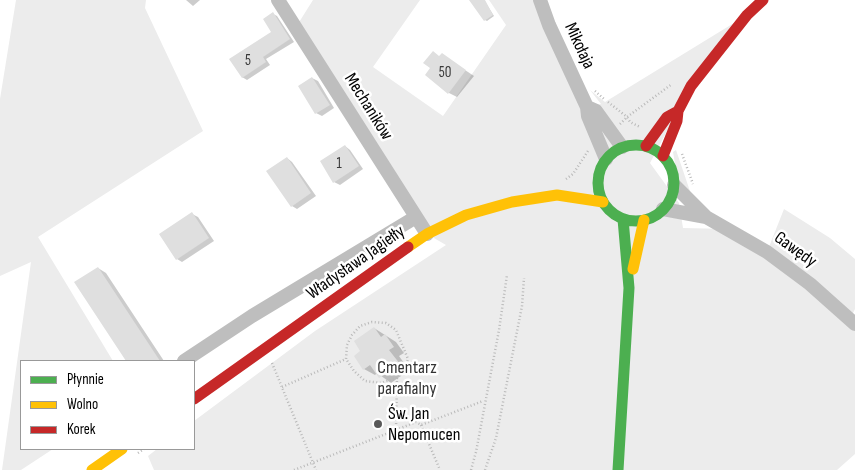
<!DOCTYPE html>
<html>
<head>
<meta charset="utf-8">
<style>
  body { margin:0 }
  #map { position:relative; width:855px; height:470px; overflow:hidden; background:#fff; font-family:"Sofia Sans Condensed",sans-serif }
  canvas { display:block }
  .legend { position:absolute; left:20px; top:360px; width:175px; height:90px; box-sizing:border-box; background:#fff; border:1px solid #999; margin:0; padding:6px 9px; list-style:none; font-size:15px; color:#000 }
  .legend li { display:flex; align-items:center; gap:10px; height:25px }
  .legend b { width:25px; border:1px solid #999 }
</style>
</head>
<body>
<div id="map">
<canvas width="855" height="470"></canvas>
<ul class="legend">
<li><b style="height:6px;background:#4caf50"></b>Płynnie</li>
<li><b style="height:6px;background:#ffc107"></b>Wolno</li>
<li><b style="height:6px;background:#c62828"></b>Korek</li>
</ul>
</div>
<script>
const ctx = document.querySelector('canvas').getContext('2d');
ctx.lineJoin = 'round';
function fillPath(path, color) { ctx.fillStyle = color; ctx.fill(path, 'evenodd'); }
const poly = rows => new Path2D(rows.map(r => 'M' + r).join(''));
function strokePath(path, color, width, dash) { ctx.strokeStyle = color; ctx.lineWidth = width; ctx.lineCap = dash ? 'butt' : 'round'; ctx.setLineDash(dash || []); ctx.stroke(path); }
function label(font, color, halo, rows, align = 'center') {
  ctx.font = font + ' "Sofia Sans Condensed",sans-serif'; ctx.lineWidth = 5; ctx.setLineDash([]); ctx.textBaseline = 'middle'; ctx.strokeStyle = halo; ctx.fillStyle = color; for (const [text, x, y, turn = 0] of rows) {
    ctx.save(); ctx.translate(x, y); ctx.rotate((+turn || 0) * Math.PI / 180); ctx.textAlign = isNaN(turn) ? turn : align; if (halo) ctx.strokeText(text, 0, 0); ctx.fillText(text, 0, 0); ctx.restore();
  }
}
fillPath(poly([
  [16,0,146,0,145,8,203,131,38,237,113,361,21,361,21,449,53,449,21,470,2,470,31,262,0,276,0,99],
  [313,0,420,0,373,67,443,116,506,25,489,0,540,0,587,107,601,104,590,90,605,102,747,15,691,86,650,163,679,203,683,228,728,229,767,252,784,209,830,238,855,259,855,309,850,319,855,324,855,454,837,470,154,470,148,456,157,449,194,449,194,421,315,331,446,245,427,234,296,27],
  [676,150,693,200,678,181,673,152]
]), '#ececec');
fillPath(poly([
  [186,0,200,0,193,6],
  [471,0,484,0,494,16,487,21,485,20],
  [273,14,277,16,294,42,266,59,270,65,247,80,242,77,273,32],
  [441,57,450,60,474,76,457,97,449,93,432,68],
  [312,78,318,81,334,108,322,116,316,113],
  [345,146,350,150,363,169,340,185,334,182],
  [287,158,292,162,316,196,297,209,292,206],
  [192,214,198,217,214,241,182,262,177,259],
  [98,268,106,273,164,361,128,361,76,283],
  [374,328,396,342,404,353,399,356,409,370,391,383,377,373,375,375,364,369,362,351]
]), '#0003');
fillPath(poly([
  [469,0,485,0,493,15,484,21],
  [273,12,290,39,263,57,266,62,242,78,229,59,271,32,263,19],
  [433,51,439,56,442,53,466,70,448,94,425,75,430,68,423,63],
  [312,77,330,105,315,114,298,86],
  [345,145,359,166,333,183,320,161],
  [287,157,311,193,291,207,266,171],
  [192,212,209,238,176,260,159,234],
  [98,267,160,361,126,361,74,282],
  [374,327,381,337,385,334,394,347,389,350,400,364,379,378,370,365,363,370,354,356,360,351,354,341]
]), '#dfdfdf');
strokePath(poly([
  [595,91,604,99],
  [608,102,627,117,672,84],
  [620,124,627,117,630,122,640,127],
  [682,154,693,184],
  [566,179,573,174,588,151],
  [272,363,316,470],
  [282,387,346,359,347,345,352,335,360,326,372,322,386,323,396,330,408,359,404,371,397,378,381,383,365,381,354,371,346,359],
  [421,425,440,470],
  [396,430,416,422,421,425,483,401],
  [138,453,144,449],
  [294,470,396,430,397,378],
  [471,470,476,452,499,330,507,275],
  [485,470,496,438,522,306,524,278]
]), '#b9b9b9', 2.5, [1, 2.5]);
strokePath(poly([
  [278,0,427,234],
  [540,0,549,25,587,107,588,116,606,159],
  [587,107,596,111,622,147],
  [674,185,706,217],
  [663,209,706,217,767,252,810,284,855,324],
  [184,361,252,316,416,217]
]), '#bebebe', 14);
strokePath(poly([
  '598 183a38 38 0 1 1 76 0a38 38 0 1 1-76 0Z',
  [618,470,629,288,623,219]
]), '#4caf50', 11);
strokePath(poly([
  [408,247,427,234,466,215,512,202,557,195,603,202],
  [633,269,644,220],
  [92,470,122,449]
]), '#ffc107', 11);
strokePath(poly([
  [646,146,667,117,678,111],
  [663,156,677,121,678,111,691,86,747,15,763,0],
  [194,399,408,247]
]), '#c62828', 11);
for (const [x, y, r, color] of [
  [378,424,5,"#595959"]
]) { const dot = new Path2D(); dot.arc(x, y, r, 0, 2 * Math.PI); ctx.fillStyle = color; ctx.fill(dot); strokePath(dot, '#fff', 2); }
label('15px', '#383838', null, [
  ["5",248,61],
  ["50",445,73],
  ["1",339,164]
]);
label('18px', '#000', '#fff', [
  ["Mikołaja",579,46,65],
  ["Mechaników",368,107,58],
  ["Gawędy",795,250,36],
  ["Władysława Jagiełły",356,263,-35]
]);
label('18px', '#333', '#fff', [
  ["Cmentarz",407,368],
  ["parafialny",407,389]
]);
label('18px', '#000', '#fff', [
  ["Św. Jan",388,414],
  ["Nepomucen",388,435]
], 'left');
</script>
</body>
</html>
